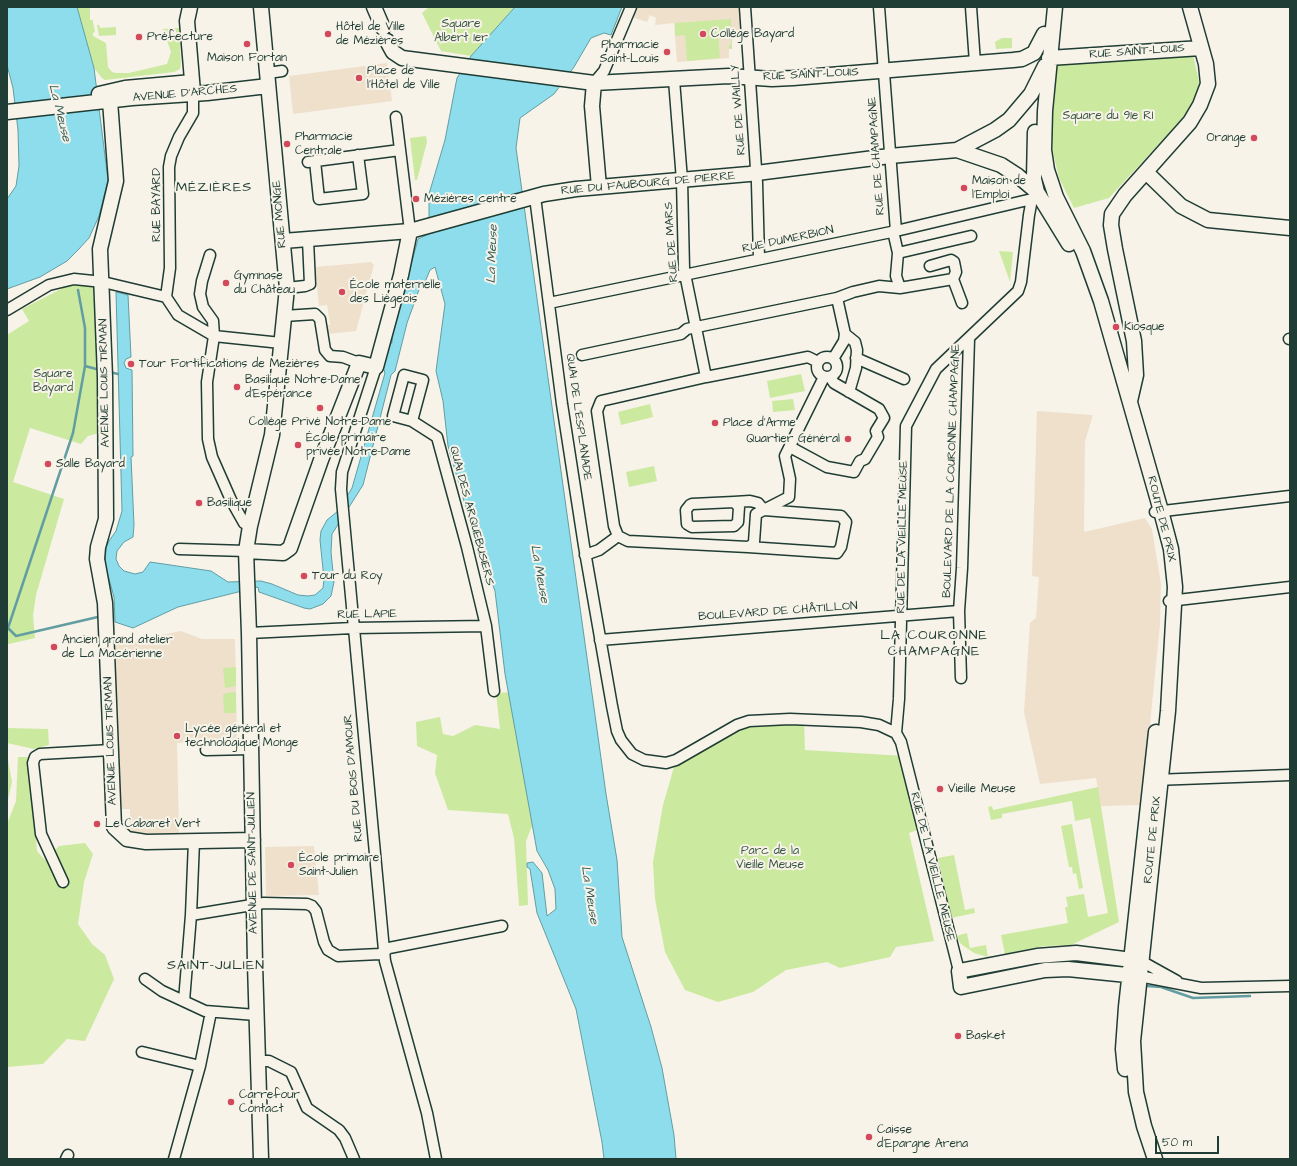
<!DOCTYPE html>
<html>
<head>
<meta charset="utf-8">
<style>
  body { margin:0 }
  #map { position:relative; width:1297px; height:1166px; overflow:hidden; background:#f7f3e8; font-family:"Architects Daughter",sans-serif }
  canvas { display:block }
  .frame { position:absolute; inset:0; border:8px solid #1f3d34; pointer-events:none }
  .scale { position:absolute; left:1155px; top:1136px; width:64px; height:18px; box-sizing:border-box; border:2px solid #1f3d34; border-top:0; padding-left:5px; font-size:12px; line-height:14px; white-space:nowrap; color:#1f3d34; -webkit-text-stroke:3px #f7f3e8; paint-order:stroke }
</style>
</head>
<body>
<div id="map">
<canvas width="1297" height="1166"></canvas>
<div class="frame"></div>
<div class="scale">50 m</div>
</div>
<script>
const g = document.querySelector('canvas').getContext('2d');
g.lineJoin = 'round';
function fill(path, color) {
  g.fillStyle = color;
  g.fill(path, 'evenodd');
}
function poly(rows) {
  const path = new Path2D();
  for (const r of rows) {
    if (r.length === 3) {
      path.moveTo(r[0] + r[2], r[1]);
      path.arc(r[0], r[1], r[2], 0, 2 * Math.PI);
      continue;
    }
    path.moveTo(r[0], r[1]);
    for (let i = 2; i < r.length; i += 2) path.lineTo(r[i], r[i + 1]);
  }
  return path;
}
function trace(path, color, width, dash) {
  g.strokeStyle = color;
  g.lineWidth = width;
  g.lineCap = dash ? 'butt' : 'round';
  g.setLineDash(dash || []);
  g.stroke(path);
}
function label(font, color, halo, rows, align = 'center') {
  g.font = font + ' "Architects Daughter",sans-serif';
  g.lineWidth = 4;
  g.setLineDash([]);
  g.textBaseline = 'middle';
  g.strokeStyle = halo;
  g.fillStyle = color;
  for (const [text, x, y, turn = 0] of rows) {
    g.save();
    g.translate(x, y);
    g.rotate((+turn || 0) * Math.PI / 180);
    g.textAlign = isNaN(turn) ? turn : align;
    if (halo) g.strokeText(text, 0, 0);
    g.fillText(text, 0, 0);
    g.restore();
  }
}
const built = poly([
  [636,7,740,7,741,31,731,32,732,49,729,49,729,58,677,62,674,23,655,25,656,18,650,15,647,22,632,17],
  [387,63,392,101,293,114,289,76],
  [371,262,374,265,356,331,328,334,327,325,330,325,330,323,327,305,319,306,315,267],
  [1037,411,1093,415,1085,441,1084,532,1145,518,1152,529,1161,584,1160,624,1142,805,1101,806,1096,778,1040,784,1024,712,1030,623,1036,618,1039,577,1032,576],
  [181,631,202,639,235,639,237,742,177,743,179,834,130,835,130,809,119,809,115,642,136,642,137,638,142,639],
  [314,846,319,895,266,896,265,847]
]);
const green = poly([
  [77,7,90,8,90,20,93,20,93,22,95,32,93,33,93,36,106,43,108,67,112,72,116,73,129,73,167,64,171,52,163,29,179,28,181,64,180,69,174,72,105,80,102,78,94,68],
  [429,7,515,7,471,56,441,51,422,13],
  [731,19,732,49,729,49,729,45,731,45,730,32,727,32,728,39,723,39,722,32,718,32,720,58,687,61,685,35,675,36,675,23],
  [97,25,99,25,100,28,116,27,116,35,99,36],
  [1002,38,1012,38,1012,48,996,49,995,42],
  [1193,54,1200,86,1192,108,1109,198,1074,208,1059,178,1053,152,1051,117,1053,64],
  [426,136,427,142,417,180,415,180,410,138],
  [999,251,1013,252,1010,282],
  [82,284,95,287,97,292,99,433,88,436,81,444,30,428,13,482,64,499,36,595,33,615,35,638,9,644,7,644,7,335,29,321,22,309,63,288],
  [801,374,805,391,770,398,767,381],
  [793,399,795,410,773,412,772,401],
  [650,404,653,417,621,425,618,412],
  [654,466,657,481,629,487,626,472],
  [236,667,236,686,225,688,223,668],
  [234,692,236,694,236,713,224,713,223,695,226,693],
  [516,692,540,806,526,841,528,905,519,906,514,838,508,814,448,810,435,773,437,755,417,746,416,722,440,717,443,734,453,736,475,725,500,729,496,693],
  [804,720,805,750,905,756,922,828,909,833,934,941,896,947,890,957,840,968,827,962,786,970,753,992,718,1002,685,990,665,952,655,899,653,862,663,805,676,760,737,725],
  [7,728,48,729,49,745,34,749,7,743],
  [7,754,12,782,7,804],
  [18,757,29,757,37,851,45,860,59,846,85,843,93,854,84,882,78,924,92,944,105,955,114,979,85,1041,67,1039,43,1064,7,1067,7,824,16,801],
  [1098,787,1119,922,1071,945,1044,946,1005,954,1001,935,1068,923,1065,907,1068,907,1066,897,1084,894,1088,917,1108,913,1090,818,1075,821,1072,801,1002,814,1002,818,991,820,988,807,992,806,993,810],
  [1072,824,1083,888,1079,889,1076,873,1073,874,1072,867,1069,867,1061,826],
  [954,855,965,910,974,908,975,913,951,918,938,858],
  [967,933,970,948,986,945,988,957,974,953,961,944,956,936]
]);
const water = poly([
  [7,7,77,7,94,68,108,180,99,216,89,238,78,250,67,261,40,277,7,289,7,199,16,186,19,166,18,130,13,88,7,65,7,7],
  [515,7,622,7,611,35,604,33,591,38,574,67,554,94,520,118,516,148,606,794,617,860,622,937,651,1027,662,1068,674,1135,676,1159,604,1159,602,1142,576,1009,537,913,530,869,527,867,527,863,533,862,542,873,547,916,556,909,555,889,548,870,537,851,505,674,495,591,471,525,448,446,443,401,436,371,445,304,435,267,430,270,423,287,420,287,407,323,395,371,391,375,363,485,332,534,331,552,334,582,331,596,323,604,310,609,304,608,259,592,258,587,178,607,133,628,115,622,114,597,105,565,106,548,109,541,116,531,122,511,116,292,128,295,131,357,126,359,124,363,126,368,132,370,133,456,131,457,134,525,133,537,124,542,117,551,116,559,119,566,124,571,135,574,143,572,150,562,211,571,228,582,261,581,272,584,298,595,308,596,315,595,323,588,324,579,320,540,321,531,327,520,338,511,352,488,385,373,383,367,390,343,392,343,392,337,418,239,429,234,429,194,445,140,457,78,471,56,515,7]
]);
const stream = poly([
  [78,290,85,328,85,366,73,433,8,628,16,636,102,616],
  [85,366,100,370],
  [110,372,118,374],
  [1147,986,1161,987,1193,998,1250,996]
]);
const street = poly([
  [745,7,757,183,759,258],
  [879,7,896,231],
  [971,7,975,63],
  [268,73,282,71],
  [674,80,682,180,684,269,706,377],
  [594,83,604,71,631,7],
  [396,117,410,231],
  [315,161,319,199,363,194,358,155],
  [308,162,400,150],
  [535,197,562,404,584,546,612,706,617,731,621,740,632,754,644,760,666,763,676,760,737,725,749,721,790,719,861,722,879,725,896,733],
  [893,231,898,253,971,236],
  [898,253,896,276,900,288,953,279,956,272,954,262,951,260,930,266],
  [210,255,202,281,200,294,203,307,213,321,214,336,207,382,208,439,212,457,231,500,244,523,250,526],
  [953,279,962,303],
  [287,288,305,286,310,284,308,240],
  [166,297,170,268,169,167,171,156,179,137,193,113,193,94],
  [837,298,853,292,879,286,900,288],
  [549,303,896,231,1032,199],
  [7,310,49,285,74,279,103,282,166,297,178,315,214,336,281,343],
  [284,316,315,314,320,319,325,350,330,356,343,357,359,363],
  [845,334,855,342,857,350,856,368,849,392],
  [1289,339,1290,339],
  [582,355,681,334,687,329,837,298,845,334,844,341,833,359],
  [827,367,10],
  [856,358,904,379],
  [818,362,808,357,706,377,601,401,597,411,614,526,618,536,628,541,748,547,752,545,754,542,756,514,789,497,790,479,785,456,824,377],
  [376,367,342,472,341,489,385,961,427,1113,436,1159],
  [412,421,393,416,404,375,423,380,412,421,437,437,467,547,486,626,494,691],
  [790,447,827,467,854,472,860,461,865,459,878,437,876,431,884,418,879,409,834,383,830,377],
  [734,502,739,507,738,522,734,526,692,527,687,524,686,510,690,505,692,504,734,502,750,501,758,503,764,510,841,516,846,522,841,547,837,553,748,547],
  [1155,512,1290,496],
  [179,549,246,551],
  [585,555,599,550,618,536],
  [1169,601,1290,587],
  [249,633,353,628,486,626],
  [600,640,959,611],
  [961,678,959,611,962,568,969,339],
  [206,750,251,749],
  [1154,780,1290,775],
  [194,841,191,915,264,903,307,904,312,906,316,911,324,942,328,950,338,956,380,954,389,948,502,926],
  [63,882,41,834,33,763,35,757,40,754,111,750],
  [1141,961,1177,981],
  [959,971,901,742,896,733,899,699,906,426,936,369,1018,291,1021,282,1029,215,1032,199,1037,192],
  [1139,976,1201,988,1290,986],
  [145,979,162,991,205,1011,256,1015],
  [184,1001,191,915],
  [142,1052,200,1066],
  [258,1061,269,1061,291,1072,307,1108,339,1130,345,1138,354,1159],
  [66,1159,68,1155],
  [174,1159,200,1066,211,1012]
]);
const secondary = poly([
  [190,7,187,21,193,92],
  [374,7,383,28],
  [1055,7,1045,111,1044,150,1047,170,1056,197,1083,251,1101,301,1161,511,1171,549,1175,587,1168,711,1133,1041,1136,1092,1144,1126,1155,1159],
  [387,41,393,52,402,58,594,83,729,76,772,79,793,78,1013,60,1022,59,1034,53,1044,34],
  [1049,58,1201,48],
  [594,83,592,106,599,187],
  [99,94,125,88,192,82],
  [110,101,116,181,100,249,105,377,106,519,98,547,97,559,105,603,114,827,127,839,146,842,253,840],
  [7,112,132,98,207,93,268,86],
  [1035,132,1034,179,1037,192],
  [957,150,1001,165,1018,176,1037,192,1069,244],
  [1146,172,1181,206,1208,220,1290,228],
  [283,241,410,231,544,194,576,189,749,174,890,156,957,150,995,130,1009,120,1031,94,1045,66],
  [1130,401,1136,375,1134,341,1115,249,1111,225,1112,214,1125,195,1190,122,1200,105,1208,84,1206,64,1190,7],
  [246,551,283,553,290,548,321,460,359,363,376,367,401,275,410,231],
  [1137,976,1068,969,1045,970,961,987,959,971,1037,956,1076,953,1140,961],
  [1125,1069,1123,1049,1126,1007,1156,732],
  [261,1159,255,964,249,633,246,551,250,526,272,435,287,288,261,7]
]);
const markers = [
  [328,34,4,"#d1495b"],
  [703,34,4,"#d1495b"],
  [139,37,4,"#d1495b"],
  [247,44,4,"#d1495b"],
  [667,52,4,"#d1495b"],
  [359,78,4,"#d1495b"],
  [1254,138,4,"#d1495b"],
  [287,144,4,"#d1495b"],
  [964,188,4,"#d1495b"],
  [416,199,4,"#d1495b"],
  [226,283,4,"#d1495b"],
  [342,292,4,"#d1495b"],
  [1116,327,4,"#d1495b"],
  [131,364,4,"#d1495b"],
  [237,387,4,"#d1495b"],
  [320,408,4,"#d1495b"],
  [715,423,4,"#d1495b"],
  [848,439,4,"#d1495b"],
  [298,445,4,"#d1495b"],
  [48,464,4,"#d1495b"],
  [199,503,4,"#d1495b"],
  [304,576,4,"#d1495b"],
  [54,647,4,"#d1495b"],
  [177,736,4,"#d1495b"],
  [940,789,4,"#d1495b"],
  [97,824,4,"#d1495b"],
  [291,865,4,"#d1495b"],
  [958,1036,4,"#d1495b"],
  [231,1102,4,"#d1495b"],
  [869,1137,4,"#d1495b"]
];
const parkNames = [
  ["Square",461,24],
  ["Albert 1er",461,38],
  ["Square du 91e RI",1108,116],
  ["Square",53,374],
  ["Bayard",53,388],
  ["Parc de la",770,851],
  ["Vieille Meuse",770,865]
];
const poiNames = [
  ["Hôtel de Ville",336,27],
  ["de Mézières",336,41],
  ["Collège Bayard",711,34],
  ["Préfecture",147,37],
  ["Pharmacie",659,45,"right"],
  ["Saint-Louis",659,59,"right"],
  ["Maison Fortan",247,58,"center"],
  ["Place de",367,71],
  ["l'Hôtel de Ville",367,85],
  ["Pharmacie",295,137],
  ["Centrale",295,151],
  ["Orange",1246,138,"right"],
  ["Maison de",972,181],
  ["l'Emploi",972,195],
  ["Mézières centre",424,199],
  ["Gymnase",234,276],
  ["du Château",234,290],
  ["École maternelle",350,285],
  ["des Liègeois",350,299],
  ["Kiosque",1124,327],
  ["Tour Fortifications de Mezières",139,364],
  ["Basilique Notre-Dame",245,380],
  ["d'Espérance",245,394],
  ["Collège Privé Notre-Dame",320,422,"center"],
  ["Place d'Arme",723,423],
  ["École primaire",306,438],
  ["privée Notre-Dame",306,452],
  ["Quartier Général",840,439,"right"],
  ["Salle Bayard",56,464],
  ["Basilique",207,503],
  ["Tour du Roy",312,576],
  ["Ancien grand atelier",62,640],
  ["de La Macérienne",62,654],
  ["Lycée général et",185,729],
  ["technologique Monge",185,743],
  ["Vieille Meuse",948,789],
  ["Le Cabaret Vert",105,824],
  ["École primaire",299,858],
  ["Saint-Julien",299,872],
  ["Basket",966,1036],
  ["Carrefour",239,1095],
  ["Contact",239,1109],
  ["Caisse",877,1130],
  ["d'Epargne Arena",877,1144]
];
const streetNames = [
  ["RUE SAINT-LOUIS",1137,52,-4],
  ["RUE SAINT-LOUIS",811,75,-3],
  ["AVENUE D'ARCHES",185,94,-5],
  ["RUE DE WAILLY",739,110,-94],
  ["RUE DE CHAMPAGNE",877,156,-94],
  ["RUE DU FAUBOURG DE PIERRE",648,184,-5],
  ["RUE BAYARD",157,205,-90],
  ["RUE MONGE",280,214,-95],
  ["RUE DUMERBION",788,240,-12],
  ["RUE DE MARS",672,242,-94],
  ["AVENUE LOUIS TIRMAN",105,383,-91],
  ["QUAI DE L'ESPLANADE",578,417,82],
  ["BOULEVARD DE LA COURONNE CHAMPAGNE",952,471,-88],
  ["QUAI DES ARQUEBUSIERS",471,516,75],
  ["ROUTE DE PRIX",1161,519,76],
  ["RUE DE LA VIEILLE MEUSE",903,537,-89],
  ["BOULEVARD DE CHÂTILLON",778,612,-4],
  ["RUE LAPIE",367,615,-1],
  ["AVENUE LOUIS TIRMAN",111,741,-92],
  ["RUE DU BOIS D'AMOUR",354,778,-95],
  ["ROUTE DE PRIX",1153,840,-84],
  ["AVENUE DE SAINT-JULIEN",253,863,-91],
  ["RUE DE LA VIEILLE MEUSE",932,867,76]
];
const waterNames = [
  ["La Meuse",59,113,76],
  ["La Meuse",493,254,-88],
  ["La Meuse",539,574,80],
  ["La Meuse",589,895,81]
];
const quarterNames = [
  ["MÉZIÈRES",214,188],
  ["LA COURONNE",934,636],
  ["CHAMPAGNE",934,652],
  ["SAINT-JULIEN",216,966]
];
fill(built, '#efe0cc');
fill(green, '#cce9a0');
fill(water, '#8eddec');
trace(water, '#629da2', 1);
trace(stream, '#629da2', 2.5);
trace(street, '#1f3d34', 13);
trace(secondary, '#1f3d34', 17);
trace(street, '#f7f3e8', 10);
trace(secondary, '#f7f3e8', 14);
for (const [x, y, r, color] of markers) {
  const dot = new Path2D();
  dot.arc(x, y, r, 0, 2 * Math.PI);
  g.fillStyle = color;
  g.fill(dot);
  trace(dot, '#f7f3e8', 1.5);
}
label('12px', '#395744', '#f7f3e8', parkNames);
label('12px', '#1f3d34', '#f7f3e8', poiNames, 'left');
label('12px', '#1f3d34', '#f7f3e8', streetNames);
label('italic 13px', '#355d59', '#f7f3e8', waterNames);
g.letterSpacing = '1px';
label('14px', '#1f3d34', '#f7f3e8', quarterNames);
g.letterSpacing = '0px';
</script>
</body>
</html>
